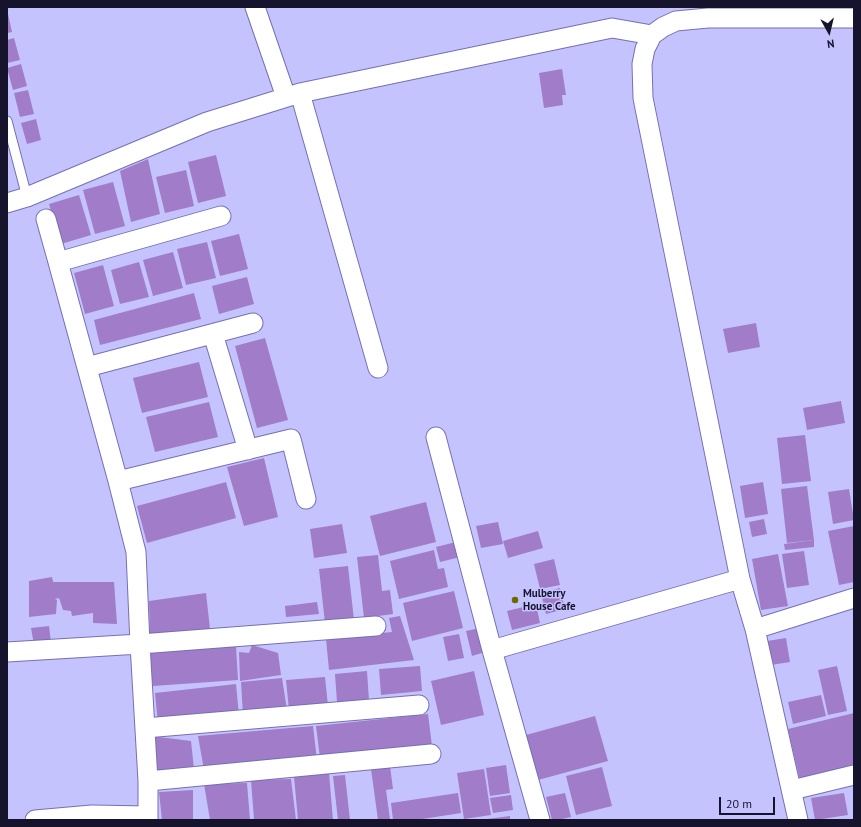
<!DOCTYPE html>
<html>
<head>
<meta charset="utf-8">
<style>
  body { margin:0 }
  #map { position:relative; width:861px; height:827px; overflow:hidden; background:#c5c3fe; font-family:"PT Sans",sans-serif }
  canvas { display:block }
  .frame { position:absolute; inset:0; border:8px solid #16132d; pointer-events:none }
  .north { position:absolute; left:809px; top:12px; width:40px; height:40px; -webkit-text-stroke:3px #c5c3fe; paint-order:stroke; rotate:172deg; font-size:11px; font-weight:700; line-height:16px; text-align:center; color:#16132d }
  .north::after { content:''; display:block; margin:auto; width:14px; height:18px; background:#16132d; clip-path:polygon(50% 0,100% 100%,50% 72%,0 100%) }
  .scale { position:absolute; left:719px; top:797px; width:56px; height:18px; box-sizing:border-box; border:2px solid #16132d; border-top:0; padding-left:5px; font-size:12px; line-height:14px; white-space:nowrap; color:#16132d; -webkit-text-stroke:3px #c5c3fe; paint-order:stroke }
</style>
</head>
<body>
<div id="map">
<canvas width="861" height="827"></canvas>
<div class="frame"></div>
<div class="north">N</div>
<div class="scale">20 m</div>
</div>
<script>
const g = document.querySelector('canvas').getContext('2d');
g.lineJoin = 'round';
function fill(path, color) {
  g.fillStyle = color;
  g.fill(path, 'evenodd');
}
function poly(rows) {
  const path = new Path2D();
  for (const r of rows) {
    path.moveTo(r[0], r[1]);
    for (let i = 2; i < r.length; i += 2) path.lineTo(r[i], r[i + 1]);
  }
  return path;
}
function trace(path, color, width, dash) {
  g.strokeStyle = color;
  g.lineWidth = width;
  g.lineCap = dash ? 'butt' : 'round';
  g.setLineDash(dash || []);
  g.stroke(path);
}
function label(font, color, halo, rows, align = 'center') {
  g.font = font + ' "PT Sans",sans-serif';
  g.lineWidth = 3;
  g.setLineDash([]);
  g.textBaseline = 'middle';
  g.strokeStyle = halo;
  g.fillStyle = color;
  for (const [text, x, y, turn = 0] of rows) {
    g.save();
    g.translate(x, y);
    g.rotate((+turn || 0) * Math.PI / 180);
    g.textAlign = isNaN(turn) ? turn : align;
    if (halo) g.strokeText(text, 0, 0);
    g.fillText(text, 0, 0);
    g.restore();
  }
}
const building = poly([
  [8,14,12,32,7,33,7,15],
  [14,38,20,60,7,63,7,40],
  [21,64,27,86,13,90,7,68],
  [562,69,566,95,562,95,563,105,544,108,539,73],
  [28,90,34,114,20,117,14,93],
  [36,119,41,140,27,144,21,123],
  [216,155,226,196,198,203,188,162],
  [148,159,160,214,131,222,120,171],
  [186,170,194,206,165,213,156,177],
  [113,182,125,226,95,234,83,190],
  [79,195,91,235,61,244,49,204],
  [239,234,248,269,220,276,211,241],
  [207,242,216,278,186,285,177,249],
  [173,252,183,288,153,296,143,260],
  [139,262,149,297,120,304,111,270],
  [103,265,114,306,85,314,74,273],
  [247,277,254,304,219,314,212,286],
  [194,293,201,319,100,345,94,320],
  [756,323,760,347,728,353,723,329],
  [265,338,288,420,257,428,235,346],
  [199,362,208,397,142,413,133,378],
  [841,401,845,423,807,430,803,408],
  [209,402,218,437,155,452,146,417],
  [805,435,811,481,782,484,777,438],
  [264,458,278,517,244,526,227,467],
  [226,482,236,518,147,543,137,506],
  [763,482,768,514,745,518,740,486],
  [807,486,814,540,787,543,781,489],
  [849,489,854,520,833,524,828,492],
  [426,502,436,542,380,556,370,516],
  [764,519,767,534,752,537,749,522],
  [498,522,503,544,481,548,476,526],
  [342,524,347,553,314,558,310,529],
  [854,526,854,582,839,585,828,531],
  [538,531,543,548,508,558,503,541],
  [814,540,814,547,785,550,784,544],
  [456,542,460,557,440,562,436,547],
  [434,550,438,569,444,568,448,587,399,599,390,561],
  [804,551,809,585,787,588,782,554],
  [778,554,788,606,761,610,752,559],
  [378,555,382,591,390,590,393,614,364,618,357,557],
  [554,559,560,585,540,589,534,564],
  [348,566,354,620,325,623,319,569],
  [52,577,53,582,114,582,117,624,93,623,93,613,72,616,71,611,63,610,59,598,55,599,57,600,56,614,29,617,29,581],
  [560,588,565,609,546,614,541,593],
  [454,591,463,628,412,641,403,603],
  [206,593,210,629,150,636,149,601],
  [317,602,319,614,286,617,285,606],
  [536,604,540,623,512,630,507,611],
  [400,616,414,660,329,670,326,639,392,632,389,618],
  [49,626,51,642,34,645,31,628],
  [480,628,485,652,472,656,466,631],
  [459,634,464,658,448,661,443,637],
  [786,638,790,662,771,665,767,641],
  [252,645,278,653,281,675,240,681,239,652,249,653],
  [236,646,238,680,153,686,147,653],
  [420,666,422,691,381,695,379,669],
  [837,666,847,711,828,715,818,670],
  [367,671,369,700,337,702,335,674],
  [474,671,484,715,441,725,431,681],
  [325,677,328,706,289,710,286,680],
  [282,678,287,710,243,715,241,682],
  [236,684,239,715,158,723,155,693],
  [821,695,826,716,793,724,788,702],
  [854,713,854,767,800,780,788,729],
  [428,714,432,746,320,758,316,726],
  [595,716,608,761,538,780,526,735],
  [313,726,317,760,204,770,198,736],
  [151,736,191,741,194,769,158,771],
  [506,765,510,793,490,796,486,768],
  [390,766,393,789,386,790,390,819,378,820,371,769],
  [602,767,612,806,576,815,566,776],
  [484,769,491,815,464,819,457,773],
  [329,773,333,820,298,820,294,777],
  [345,775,350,820,338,820,333,776],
  [291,779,296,820,254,820,251,780],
  [247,783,250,820,210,820,204,784],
  [193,790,193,820,162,820,159,792],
  [458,793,461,813,416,820,393,820,391,803],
  [565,793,571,817,558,820,552,820,546,797],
  [844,793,848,815,815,820,811,798],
  [511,795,513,810,493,813,490,798],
  [510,816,510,820,487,820,487,819]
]);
const service = poly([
  [7,121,27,197]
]);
const minor = poly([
  [255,7,286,97],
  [300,93,378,368],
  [7,203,27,197,207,122,300,93,612,28,652,35],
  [46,219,58,262],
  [213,334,248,450],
  [87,367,253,323],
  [436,437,492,650,540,820],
  [118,481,291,439,306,499],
  [755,629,854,598],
  [492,650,740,579],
  [7,652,140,644,376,626],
  [145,728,419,705],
  [148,781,431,754],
  [792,790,854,775],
  [35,820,92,815,147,816],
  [148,820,148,781,140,644,136,552,118,481,58,262,221,216],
  [798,820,755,629,740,579,643,98,642,64,645,49,652,35,663,27,676,21,708,18,854,18]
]);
const markers = [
  [515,600,4,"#6e6800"]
];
const poiNames = [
  ["Mulberry",523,594],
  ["House Cafe",523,607]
];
fill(building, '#a17cc9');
trace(service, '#7470b3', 11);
trace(minor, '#7470b3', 21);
trace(service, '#fff', 9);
trace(minor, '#fff', 19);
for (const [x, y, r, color] of markers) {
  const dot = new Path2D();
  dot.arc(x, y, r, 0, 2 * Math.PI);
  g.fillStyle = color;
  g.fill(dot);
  trace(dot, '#c5c3fe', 1.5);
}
label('bold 11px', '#16132d', '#c5c3fe', poiNames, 'left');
</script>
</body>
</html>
